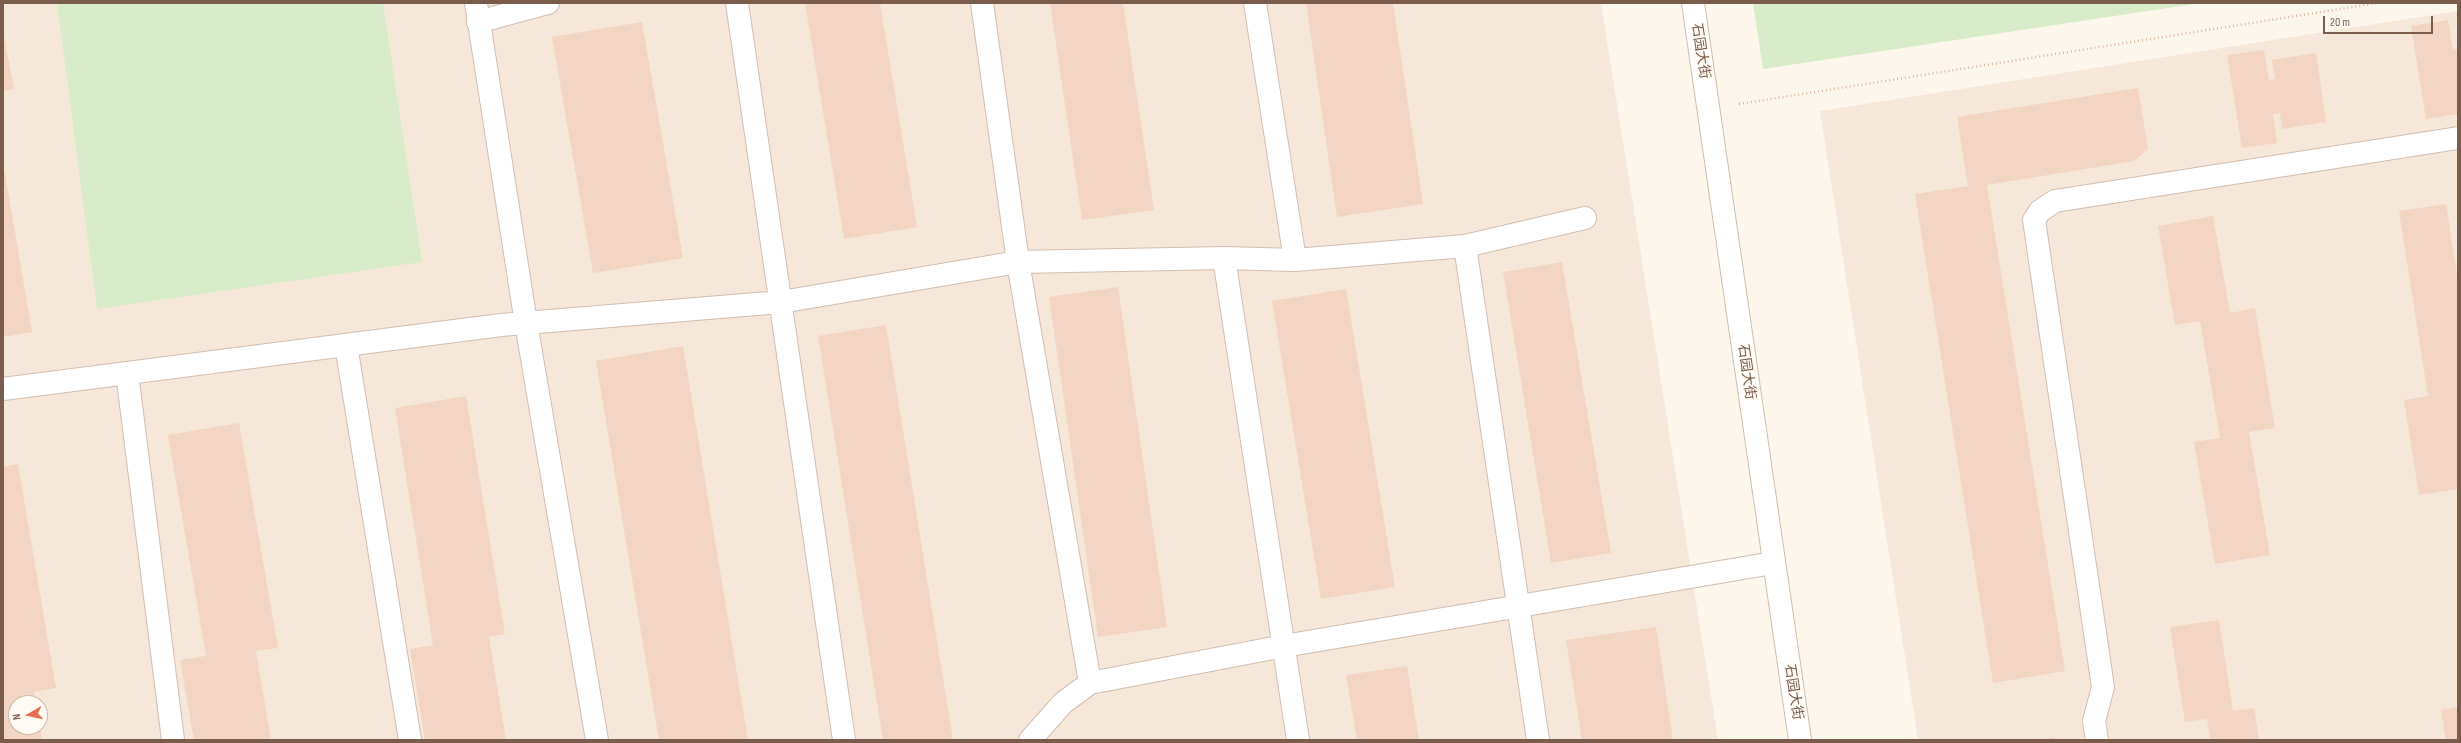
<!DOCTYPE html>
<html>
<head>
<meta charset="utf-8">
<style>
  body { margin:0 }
  #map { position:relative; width:2461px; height:743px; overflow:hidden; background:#fdf6ec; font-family:"Sofia Sans Condensed",sans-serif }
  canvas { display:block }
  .frame { position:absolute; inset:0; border:4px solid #7a5c4d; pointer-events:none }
  .north { position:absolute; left:8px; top:695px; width:40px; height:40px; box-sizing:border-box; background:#fffaf3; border:1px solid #cabbb1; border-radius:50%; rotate:261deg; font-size:11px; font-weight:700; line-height:16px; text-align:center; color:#7a5c4d }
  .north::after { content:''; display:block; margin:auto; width:14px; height:18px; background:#e76f51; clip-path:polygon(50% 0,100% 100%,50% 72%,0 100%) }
  .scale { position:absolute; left:2323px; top:16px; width:110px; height:18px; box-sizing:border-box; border:2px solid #7a5c4d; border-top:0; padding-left:5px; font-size:12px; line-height:14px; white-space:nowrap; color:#7a5c4d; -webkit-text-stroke:3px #fffaf3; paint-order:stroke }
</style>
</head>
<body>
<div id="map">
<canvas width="2461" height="743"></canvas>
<div class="frame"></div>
<div class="north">N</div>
<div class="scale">20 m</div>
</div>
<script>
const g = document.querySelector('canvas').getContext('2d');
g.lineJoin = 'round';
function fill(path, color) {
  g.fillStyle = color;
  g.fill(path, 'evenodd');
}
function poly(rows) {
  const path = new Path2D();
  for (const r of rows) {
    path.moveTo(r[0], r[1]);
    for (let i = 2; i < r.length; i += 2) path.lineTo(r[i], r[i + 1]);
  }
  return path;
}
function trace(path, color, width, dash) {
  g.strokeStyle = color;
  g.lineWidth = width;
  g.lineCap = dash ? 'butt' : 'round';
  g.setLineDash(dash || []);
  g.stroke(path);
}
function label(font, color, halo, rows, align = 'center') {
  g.font = font + ' "Sofia Sans Condensed","Noto Sans SC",sans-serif';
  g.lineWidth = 3.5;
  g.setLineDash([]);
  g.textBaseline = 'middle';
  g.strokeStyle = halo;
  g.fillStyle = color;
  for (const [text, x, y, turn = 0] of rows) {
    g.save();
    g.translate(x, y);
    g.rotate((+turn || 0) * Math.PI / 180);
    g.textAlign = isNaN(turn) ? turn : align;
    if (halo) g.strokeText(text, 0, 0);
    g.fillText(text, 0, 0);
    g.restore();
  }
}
const residential = poly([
  [3,3,1601,3,1718,740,3,740],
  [16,703,40,703,40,727,16,727],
  [2458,11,2458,740,1918,740,1820,111]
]);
const green = poly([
  [57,3,383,3,422,262,97,309],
  [1753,3,2201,3,1763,69]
]);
const building = poly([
  [805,3,880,3,917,227,844,239],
  [1050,3,1123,3,1154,210,1082,220],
  [1306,3,1393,3,1423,204,1337,217],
  [2448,20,2453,50,2458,50,2458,114,2426,119,2411,26],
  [642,22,683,258,593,273,552,37],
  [3,30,14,89,3,91],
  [2264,50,2269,80,2275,79,2272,60,2316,53,2326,122,2282,129,2280,113,2273,114,2277,143,2242,148,2227,55],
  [2138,88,2148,149,2134,161,1987,185,2065,671,1993,683,1915,194,1968,186,1957,117],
  [4,168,32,332,3,337,3,169],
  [2446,204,2458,281,2458,489,2419,495,2404,400,2428,396,2399,211],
  [2213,216,2230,313,2255,308,2275,428,2249,432,2270,555,2215,564,2194,442,2220,438,2200,321,2175,325,2158,226],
  [1562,262,1611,553,1551,563,1503,272],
  [1118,287,1167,627,1098,637,1049,297],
  [1346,289,1395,587,1321,599,1272,301],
  [886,325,953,740,883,740,818,336],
  [683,346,748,740,659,740,596,361],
  [466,396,505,634,489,637,506,740,425,740,410,649,433,645,395,408],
  [239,423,278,648,256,651,271,740,194,740,180,660,206,656,168,435],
  [18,464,56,688,34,692,36,703,16,703,16,727,40,727,42,740,3,740,3,467],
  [2219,620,2233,711,2254,708,2259,740,2210,740,2207,719,2185,722,2170,627],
  [1656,627,1673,740,1582,740,1566,640],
  [1407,666,1419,740,1357,740,1346,675],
  [2458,707,2458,740,2446,740,2441,710],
  [2055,737,2055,740,2042,740,2042,739]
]);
const path = poly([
  [1739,104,2378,3]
]);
const minor = poly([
  [476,3,526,323,597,740],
  [737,3,844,740],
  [982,3,1018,262,1090,683],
  [1255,3,1295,260],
  [1693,3,1800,740],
  [478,22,548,3],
  [1224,258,1298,740],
  [346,345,410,740],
  [127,373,173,740],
  [3,389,501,325,781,302,1018,262,1224,258,1295,260,1465,246],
  [1030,740,1063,703,1090,683,1284,646,1773,563],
  [1538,740,1465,246,1585,218],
  [2097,740,2094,721,2103,687,2034,220,2040,211,2055,201,2458,138]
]);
const streetNames = [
  ["石园大街",1700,51,81],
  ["石园大街",1746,372,82],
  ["石园大街",1793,692,81]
];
fill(residential, '#f5e8da');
fill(green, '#d8ecc9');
fill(building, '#f3d5c3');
trace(minor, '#d1beb0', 24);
trace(path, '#d9b8a5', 2.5, [1, 3]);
trace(minor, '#fff', 22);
label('14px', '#7a5c4d', '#fffaf3', streetNames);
</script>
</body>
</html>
